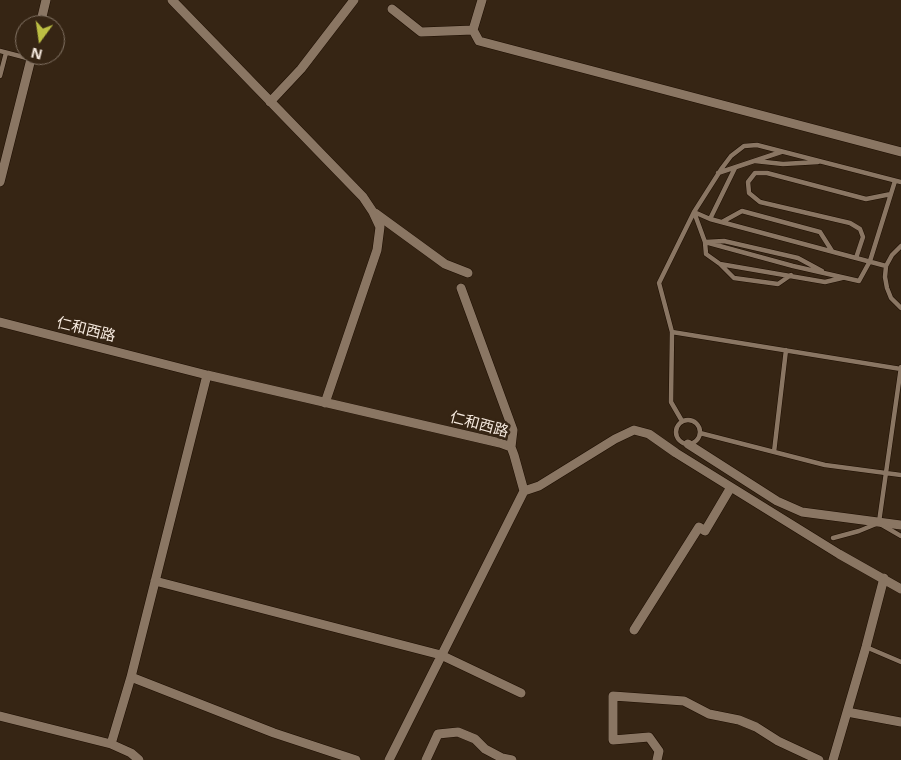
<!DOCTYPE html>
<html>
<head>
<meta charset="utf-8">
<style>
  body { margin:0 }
  #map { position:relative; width:901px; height:760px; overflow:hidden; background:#362514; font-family:"Noto Sans",sans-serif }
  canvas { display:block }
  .north { position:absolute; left:15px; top:15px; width:50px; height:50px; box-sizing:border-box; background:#362514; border:1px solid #837465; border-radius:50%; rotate:194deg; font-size:14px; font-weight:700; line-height:20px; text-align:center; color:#f6eadf }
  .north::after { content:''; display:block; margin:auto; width:18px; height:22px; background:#bdbf43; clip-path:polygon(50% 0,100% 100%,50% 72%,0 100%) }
</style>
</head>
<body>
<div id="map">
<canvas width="901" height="760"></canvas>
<div class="north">N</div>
</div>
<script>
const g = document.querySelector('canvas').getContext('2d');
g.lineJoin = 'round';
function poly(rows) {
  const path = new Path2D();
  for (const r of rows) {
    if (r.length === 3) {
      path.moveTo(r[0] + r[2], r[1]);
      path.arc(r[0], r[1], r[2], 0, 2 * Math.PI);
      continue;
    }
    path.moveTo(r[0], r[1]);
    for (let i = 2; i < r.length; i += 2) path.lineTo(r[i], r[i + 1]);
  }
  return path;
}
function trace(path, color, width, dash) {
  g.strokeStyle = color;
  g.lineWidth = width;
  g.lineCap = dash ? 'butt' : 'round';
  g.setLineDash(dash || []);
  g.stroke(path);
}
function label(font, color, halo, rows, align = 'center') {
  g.font = font + ' "Noto Sans","Noto Sans SC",sans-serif';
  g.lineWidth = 5;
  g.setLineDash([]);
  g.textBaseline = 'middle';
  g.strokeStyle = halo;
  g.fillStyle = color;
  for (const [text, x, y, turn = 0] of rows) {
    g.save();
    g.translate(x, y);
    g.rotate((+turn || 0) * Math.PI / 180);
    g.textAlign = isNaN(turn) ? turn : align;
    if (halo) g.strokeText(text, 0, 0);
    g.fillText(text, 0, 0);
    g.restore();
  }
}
const service = poly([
  [0,51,31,59],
  [0,76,6,53],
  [755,161,783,164,818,162],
  [718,173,781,152],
  [694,212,705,242,793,266,859,281,870,261,895,181],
  [694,212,710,219,886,266],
  [710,219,735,168],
  [722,222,742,211,820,232,832,251],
  [901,246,892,255,886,266,885,277,887,288,891,298,901,308],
  [856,258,863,237,860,229,850,223,760,202,749,193,748,182,755,173,767,173,866,199,891,194],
  [721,265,734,278,778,284,791,275],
  [822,271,798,258,724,241,705,242,706,254,720,264,825,282,842,278],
  [672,332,901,369],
  [688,432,12],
  [682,421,671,402,672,332,659,283,694,212,722,168,731,156,744,146,757,145,901,182],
  [700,433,825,465,901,475],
  [774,452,786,350],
  [879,522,901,367],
  [882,525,901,536],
  [833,538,859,531,876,524],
  [866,647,901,662]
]);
const minor = poly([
  [172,0,363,197,373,212,380,227,377,250,325,403],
  [482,0,473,30,479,41,901,152],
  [392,9,421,32,473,30],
  [40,25,46,0],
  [270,102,301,69,354,0],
  [0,182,32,55],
  [375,213,445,264,468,273],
  [461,288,513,430,511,447],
  [0,322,207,375,500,443,511,447,514,455,524,491,539,486,615,439,634,430,649,434,676,453,839,554,901,589],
  [688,444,777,501,802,512,901,525],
  [155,581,441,655,521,693],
  [634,630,699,527,705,531,731,487],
  [131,677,274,733,356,760],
  [847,712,901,722],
  [0,716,111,744,131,677,207,375],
  [111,744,131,753,139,760],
  [389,760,524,491],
  [426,760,438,734,458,732,475,739,485,749,502,758,512,760],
  [657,760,659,751,649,737,613,740,613,696,684,701,709,714,739,720,756,727,778,741,819,760],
  [833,760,866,647,884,578]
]);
const streetNames = [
  ["仁和西路",86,330,14],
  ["仁和西路",479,425,15]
];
trace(service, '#1d0e01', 5.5);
trace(minor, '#1d0e01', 10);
trace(service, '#8a7663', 4.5);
trace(minor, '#8a7663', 9);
label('15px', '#f6eadf', '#362514', streetNames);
</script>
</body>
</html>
